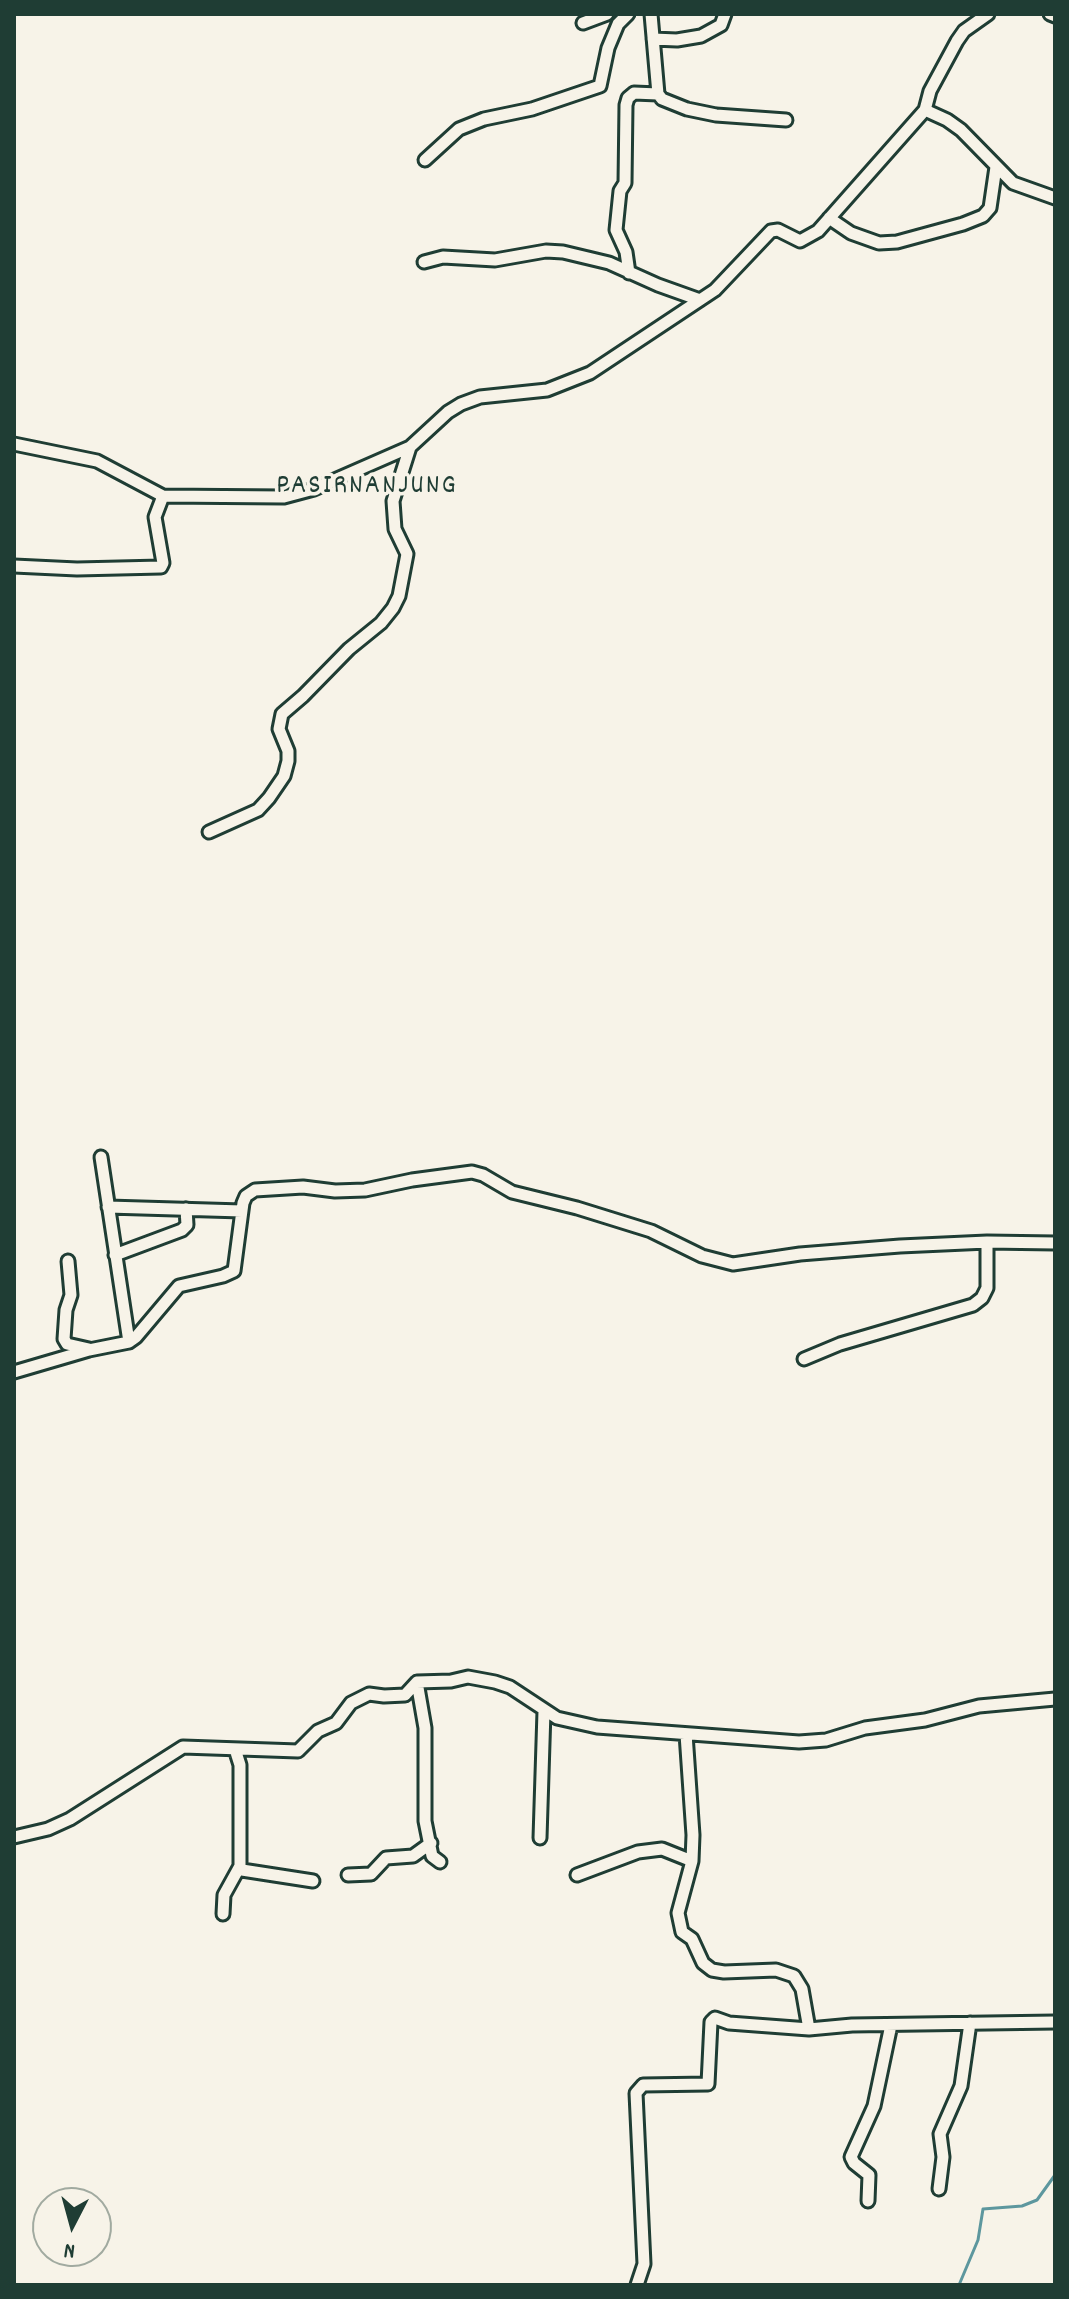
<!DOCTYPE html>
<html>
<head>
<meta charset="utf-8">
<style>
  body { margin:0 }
  #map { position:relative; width:1069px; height:2299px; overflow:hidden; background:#f7f3e8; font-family:Dekko,sans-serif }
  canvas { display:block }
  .frame { position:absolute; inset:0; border:16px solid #1f3d34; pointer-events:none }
  .north { position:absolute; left:32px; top:2187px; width:80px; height:80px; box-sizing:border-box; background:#f7f3e8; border:2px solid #a1aaa0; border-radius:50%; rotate:186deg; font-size:22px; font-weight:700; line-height:32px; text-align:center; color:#1f3d34 }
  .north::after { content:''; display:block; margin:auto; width:28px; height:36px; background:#1f3d34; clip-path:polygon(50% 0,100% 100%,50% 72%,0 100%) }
</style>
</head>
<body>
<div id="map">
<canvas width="1069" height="2299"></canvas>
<div class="frame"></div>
<div class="north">N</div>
</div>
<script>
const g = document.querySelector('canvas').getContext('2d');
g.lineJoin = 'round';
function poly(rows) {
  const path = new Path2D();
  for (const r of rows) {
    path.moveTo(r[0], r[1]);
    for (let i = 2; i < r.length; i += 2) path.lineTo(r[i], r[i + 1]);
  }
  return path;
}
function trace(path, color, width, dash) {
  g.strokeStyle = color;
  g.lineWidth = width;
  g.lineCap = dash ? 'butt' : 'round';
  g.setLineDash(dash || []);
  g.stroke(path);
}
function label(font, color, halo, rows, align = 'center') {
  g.font = font + ' Dekko,sans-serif';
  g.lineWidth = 7;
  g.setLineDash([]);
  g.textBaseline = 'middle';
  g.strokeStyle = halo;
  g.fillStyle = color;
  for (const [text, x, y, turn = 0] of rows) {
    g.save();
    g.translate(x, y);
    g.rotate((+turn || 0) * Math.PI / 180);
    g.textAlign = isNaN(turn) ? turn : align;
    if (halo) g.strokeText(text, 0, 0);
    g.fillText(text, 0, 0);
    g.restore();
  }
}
const stream = poly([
  [959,2285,978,2240,983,2209,1022,2206,1037,2200,1055,2175]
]);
const minor = poly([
  [651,14,658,94,662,99,687,109,716,115,786,120],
  [1050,14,1055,16],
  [583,23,607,14],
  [653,39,677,40,701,36,721,25,725,14],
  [925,110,947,120,961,130,1013,183,1055,198],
  [425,160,459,129,484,119,532,109,600,86,608,48,618,24,628,14],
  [829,218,851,233,879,243,897,242,963,224,983,216,990,208,996,167],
  [424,262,443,257,495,260,546,251,563,252,609,263,658,285,700,300],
  [629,273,626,252,616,230,620,191,625,183,626,105,628,98,634,93,658,94],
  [14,444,97,461,163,496,284,497,314,489,410,447,448,412,461,404,480,397,547,390,590,373,715,290,771,231,778,230,800,241,818,231,925,110,930,91,957,41,964,31,988,14],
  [14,566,77,569,161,567,163,563,155,517,163,496],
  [209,832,258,810,269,798,284,776,288,761,288,751,279,729,282,714,303,696,349,649,381,623,393,608,399,596,407,554,395,529,393,501,410,447],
  [101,1157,129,1342],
  [108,1207,242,1211],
  [115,1255,182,1230,187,1225,186,1209],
  [68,1261,71,1295,66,1310,64,1339,67,1344,89,1349],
  [804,1359,840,1344,973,1305,982,1298,987,1288,987,1242],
  [14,1372,89,1350,129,1342,136,1337,179,1286,223,1276,234,1271,243,1203,246,1196,255,1190,303,1187,335,1191,365,1190,412,1180,472,1172,483,1175,512,1192,577,1208,651,1231,702,1256,733,1264,800,1254,900,1246,987,1242,1055,1243],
  [417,1682,425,1728,425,1821,432,1856,440,1862],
  [686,1734,693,1835,692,1861,678,1913,682,1932,692,1939,703,1963,712,1970,724,1972,776,1970,794,1976,802,1989,809,2029],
  [235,1749,240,1765,240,1866,242,1870,313,1881],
  [14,1837,48,1829,70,1819,183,1747,298,1751,318,1731,336,1723,351,1703,369,1694,384,1696,405,1695,417,1682,451,1681,468,1677,495,1682,510,1687,557,1718,597,1727,799,1742,826,1740,865,1728,925,1720,979,1706,1055,1699],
  [540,1838,544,1711],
  [348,1875,371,1874,386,1858,413,1856,431,1843],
  [577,1875,638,1852,662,1849,692,1861],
  [223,1914,224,1895,240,1866],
  [939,2189,943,2157,940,2134,961,2086,970,2023],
  [868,2201,869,2175,854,2163,851,2157,874,2106,891,2025],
  [637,2285,644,2264,636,2093,643,2085,708,2084,711,2022,715,2018,729,2023,809,2029,852,2025,1055,2022]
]);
const quarterNames = [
  ["PASIRNANJUNG",367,488]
];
trace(stream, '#5d979e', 3);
trace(minor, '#1f3d34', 17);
trace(minor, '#f7f3e8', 11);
g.letterSpacing = '2px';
label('28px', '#1f3d34', '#f7f3e8', quarterNames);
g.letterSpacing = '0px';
</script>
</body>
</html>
